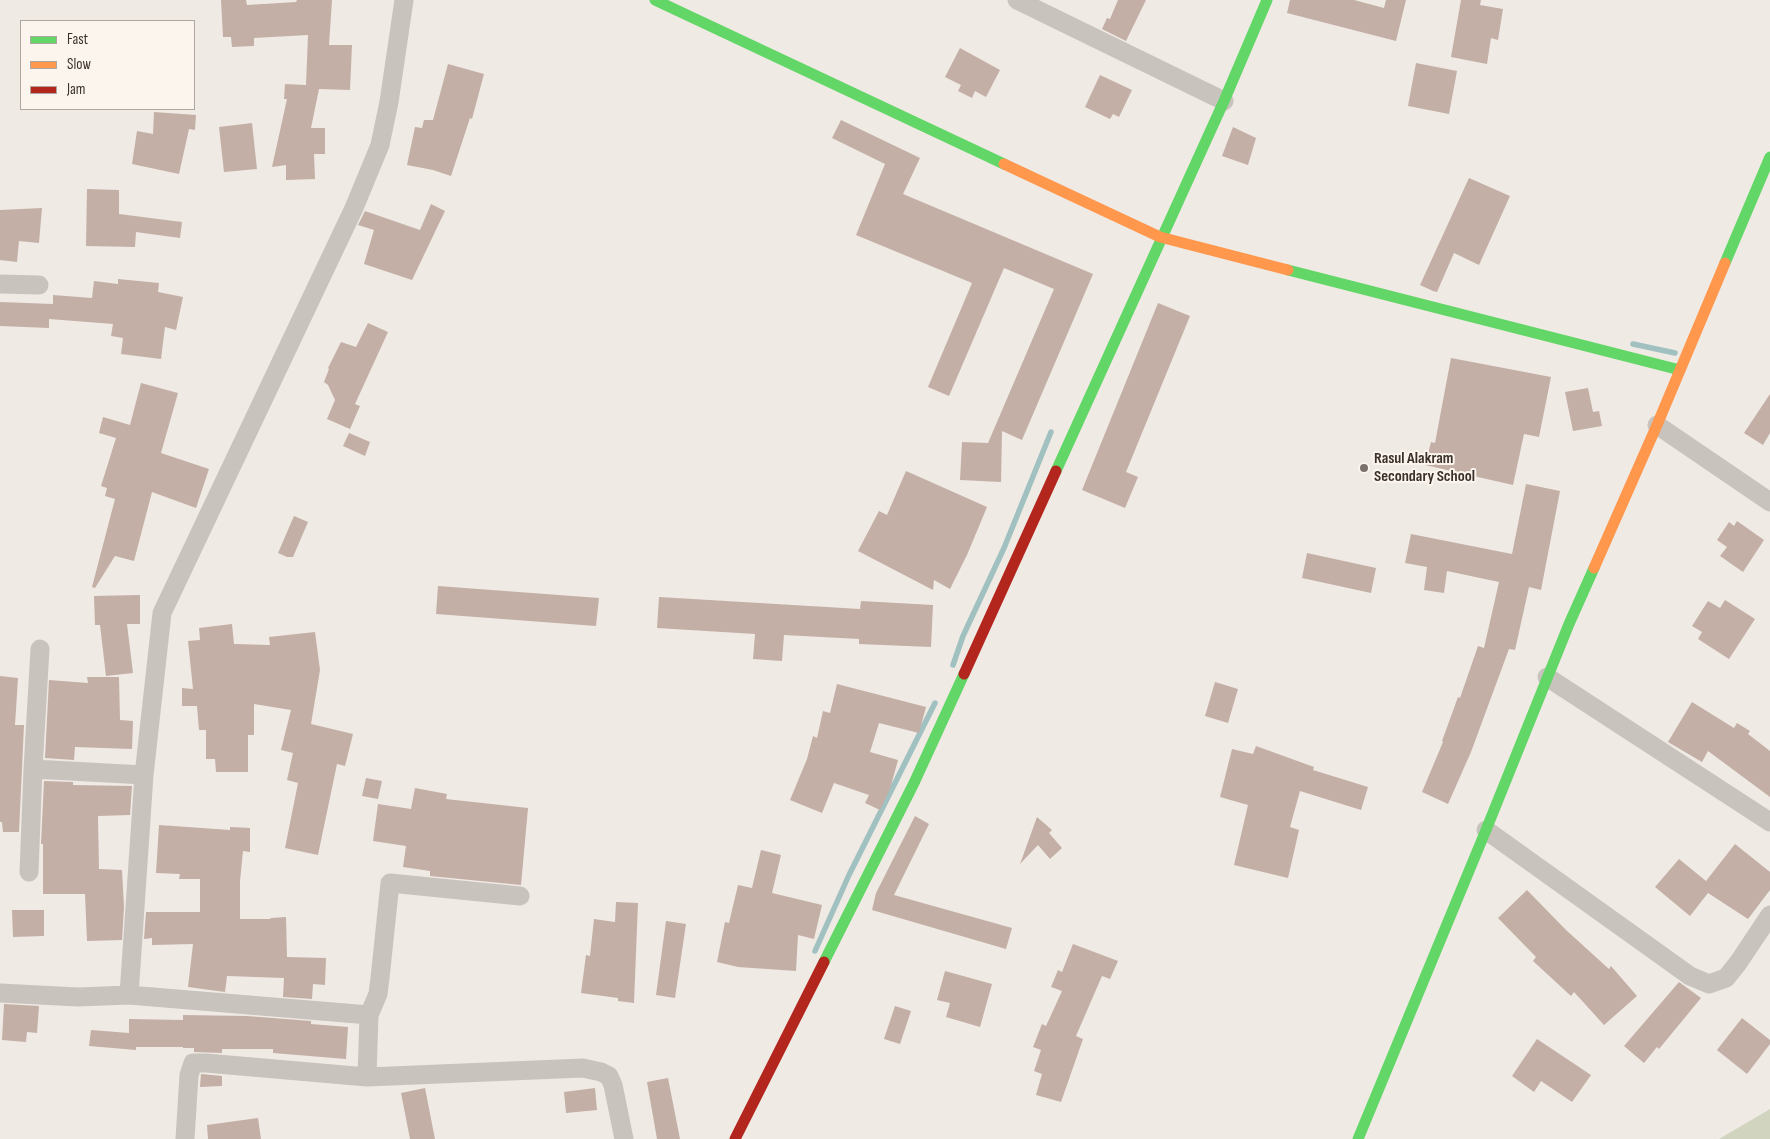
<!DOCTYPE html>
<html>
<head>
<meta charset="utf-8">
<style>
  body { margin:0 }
  #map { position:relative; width:1770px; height:1139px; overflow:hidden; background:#f0eae4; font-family:"Sofia Sans Condensed",sans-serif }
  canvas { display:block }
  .legend { position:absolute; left:20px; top:20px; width:175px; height:90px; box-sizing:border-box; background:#fbf5ed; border:1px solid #aea69f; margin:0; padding:6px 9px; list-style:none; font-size:15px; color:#3b302b }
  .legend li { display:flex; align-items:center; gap:10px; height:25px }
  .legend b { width:25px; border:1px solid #aea69f }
</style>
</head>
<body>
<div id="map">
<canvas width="1770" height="1139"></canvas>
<ul class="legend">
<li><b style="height:6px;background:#63d668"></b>Fast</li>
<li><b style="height:6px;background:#ff974d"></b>Slow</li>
<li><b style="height:6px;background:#b3261e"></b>Jam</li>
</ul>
</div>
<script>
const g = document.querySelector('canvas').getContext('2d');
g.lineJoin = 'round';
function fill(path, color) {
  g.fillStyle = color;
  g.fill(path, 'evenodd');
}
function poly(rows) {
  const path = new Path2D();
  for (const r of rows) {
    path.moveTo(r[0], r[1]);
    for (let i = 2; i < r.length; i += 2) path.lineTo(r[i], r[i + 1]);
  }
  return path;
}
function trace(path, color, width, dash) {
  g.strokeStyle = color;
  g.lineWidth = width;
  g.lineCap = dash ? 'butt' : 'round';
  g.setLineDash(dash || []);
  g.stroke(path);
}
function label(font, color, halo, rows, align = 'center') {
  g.font = font + ' "Sofia Sans Condensed",sans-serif';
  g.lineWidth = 4;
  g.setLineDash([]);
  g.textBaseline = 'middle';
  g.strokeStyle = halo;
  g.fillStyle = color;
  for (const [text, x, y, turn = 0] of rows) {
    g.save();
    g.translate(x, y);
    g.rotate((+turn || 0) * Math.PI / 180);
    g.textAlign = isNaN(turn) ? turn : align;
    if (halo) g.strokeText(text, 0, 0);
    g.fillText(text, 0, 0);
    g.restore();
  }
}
const green = poly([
  [1770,1109,1770,1139,1719,1139]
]);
const stream = poly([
  [1633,344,1675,353],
  [953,665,963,636,1004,548,1051,432],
  [815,951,849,875,935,703]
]);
const building = poly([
  [221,0,246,0,247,5,296,2,297,0,332,0,329,45,352,45,350,90,319,89,311,128,325,128,325,154,314,154,315,179,286,180,286,165,272,167,287,99,284,99,285,84,306,85,308,35,254,38,254,46,232,47,231,37,223,37],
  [1118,0,1146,0,1126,41,1102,29,1107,18,1110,19],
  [1290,0,1354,0,1384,8,1386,0,1406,0,1396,41,1287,13],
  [1461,0,1481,0,1480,5,1503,9,1498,40,1491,38,1487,64,1451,57],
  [960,48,1000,70,986,97,975,91,972,98,958,91,961,85,945,77],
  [1416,63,1457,71,1449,114,1408,106],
  [448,64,484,74,472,119,470,118,451,176,433,170,407,165,415,127,422,128,424,120,433,120],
  [1100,75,1132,90,1119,117,1113,114,1110,119,1085,107],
  [154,112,196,115,195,130,189,129,179,174,132,164,137,131,153,134],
  [841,120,920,158,903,194,1093,274,1022,440,1002,431,1001,482,960,480,962,442,988,443,1054,289,1004,268,949,396,928,387,972,283,856,235,885,164,832,138],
  [252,123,257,169,224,172,219,127],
  [1233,127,1256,138,1248,165,1222,156],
  [1469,178,1510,196,1479,265,1454,253,1437,292,1433,291,1420,285],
  [87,189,119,190,119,214,182,222,180,238,136,232,135,247,86,246],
  [431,204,445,211,412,280,364,264,374,230,358,225,365,211,420,230],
  [42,208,39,243,19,241,17,262,0,260,0,210],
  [118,279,159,283,158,292,183,297,176,330,165,327,161,359,121,354,123,338,111,336,113,324,49,319,49,328,0,326,0,302,53,304,53,295,92,298,94,281,118,284],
  [1158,303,1190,316,1126,472,1138,477,1125,508,1082,490],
  [368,323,388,332,355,404,360,406,350,429,327,419,335,400,328,385,324,382,329,369,328,368,341,342,356,347],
  [1451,358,1551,377,1539,437,1524,434,1513,485,1425,465,1431,442,1435,443],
  [141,383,178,393,161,453,209,469,196,508,152,492,134,561,115,556,95,588,92,587,115,499,105,496,107,488,101,486,116,438,99,433,103,417,130,425],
  [1588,388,1593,412,1599,411,1602,426,1573,431,1565,392],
  [1770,394,1770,433,1763,445,1744,433],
  [349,433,370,442,365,456,343,446],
  [906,471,987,507,967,555,950,589,934,580,933,590,858,551,879,511,887,515],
  [1526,484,1560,491,1541,590,1529,587,1515,650,1509,649,1471,752,1448,804,1422,792,1443,742,1442,741,1458,697,1460,698,1478,646,1484,648,1499,582,1447,571,1444,593,1424,590,1427,567,1405,563,1411,534,1512,554],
  [294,516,308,522,293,557,287,557,278,553],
  [1737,521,1764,540,1743,572,1720,556,1727,547,1717,540,1729,522,1734,526],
  [1307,553,1376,568,1371,593,1302,578],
  [438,586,599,598,596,626,436,614],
  [140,595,140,624,127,624,133,673,106,676,100,625,95,625,94,596],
  [659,597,860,609,861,601,933,605,931,647,859,644,859,639,784,635,782,661,753,659,755,634,657,628],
  [1725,600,1755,619,1729,659,1698,639,1702,632,1692,626,1708,601,1720,608],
  [232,624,234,644,270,645,269,637,315,632,320,670,311,724,353,734,345,766,337,764,318,855,285,848,298,783,287,780,293,753,281,750,291,710,254,704,254,735,248,735,248,772,216,772,215,759,206,759,206,730,199,730,197,706,182,706,182,688,193,689,188,641,200,640,199,628],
  [0,676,18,678,15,725,24,725,19,832,3,832,2,822,0,822],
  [87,677,119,677,120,720,133,721,132,749,75,747,74,760,45,758,49,680,88,683],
  [1215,682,1238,689,1228,723,1205,716],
  [837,684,926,707,919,733,879,723,870,752,898,760,890,789,880,810,865,803,869,795,834,783,822,813,790,800,807,759,813,736,817,738,823,711,830,713],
  [1692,702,1734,728,1737,723,1750,731,1748,734,1770,751,1770,797,1708,751,1702,762,1668,742],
  [1256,746,1314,767,1313,770,1368,787,1361,810,1300,791,1290,827,1299,830,1288,878,1234,865,1248,805,1220,797,1232,749,1253,754],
  [366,778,382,781,378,799,362,796],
  [44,781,73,782,73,785,132,786,130,815,98,816,99,869,122,870,124,907,122,940,87,941,85,894,43,894,43,844,41,844],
  [415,788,447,794,446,799,528,808,521,885,430,876,430,871,403,867,406,846,373,841,378,804,411,809],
  [915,816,929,824,894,895,1012,928,1006,949,872,910,876,893],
  [1037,817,1052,830,1049,833,1062,848,1050,859,1038,845,1020,864],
  [159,825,230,830,230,827,250,828,250,852,243,851,240,881,240,919,270,919,271,918,286,917,287,957,326,958,325,985,313,984,312,999,283,997,284,978,227,976,225,992,188,987,193,944,152,945,152,938,144,939,146,912,200,912,200,879,179,879,180,874,156,873],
  [1735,844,1770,872,1770,890,1748,919,1708,893,1690,916,1655,887,1679,859,1706,881],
  [761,850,781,855,772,893,822,905,814,939,798,935,796,971,738,967,717,962,725,922,729,923,738,885,752,888],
  [1527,890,1566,930,1609,969,1611,966,1637,996,1604,1025,1574,992,1571,996,1533,961,1536,957,1498,918],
  [616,902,638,903,634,1003,618,1001,618,998,581,993,586,955,590,956,594,919,615,922],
  [12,910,44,910,44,936,13,937],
  [666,921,686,924,675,998,656,995],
  [1073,944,1118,961,1110,979,1102,976,1076,1036,1083,1039,1061,1102,1036,1095,1042,1074,1034,1071,1041,1050,1033,1047,1042,1024,1046,1026,1062,991,1051,987,1058,970,1062,972],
  [945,971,992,984,980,1027,946,1017,950,1003,937,1000],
  [1679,982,1701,998,1659,1049,1657,1047,1644,1063,1624,1046],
  [4,1004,39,1006,37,1033,27,1032,26,1042,2,1040],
  [895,1006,911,1011,900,1044,884,1039],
  [183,1015,247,1016,311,1021,311,1024,348,1027,346,1059,273,1053,273,1049,222,1049,222,1053,194,1052,194,1048,183,1048,183,1047,136,1047,136,1050,89,1046,91,1030,129,1033,129,1019,183,1020],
  [1742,1018,1770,1040,1770,1044,1747,1074,1717,1050],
  [1537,1039,1591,1075,1572,1102,1541,1081,1534,1092,1512,1076],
  [201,1074,222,1076,222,1086,200,1087],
  [668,1078,680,1139,657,1139,647,1082],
  [425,1088,435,1139,410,1139,401,1093],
  [595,1088,597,1110,566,1113,564,1092],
  [258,1118,261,1139,208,1139,207,1125]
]);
const street = poly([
  [1017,0,1224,101],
  [0,284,39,285],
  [1657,425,1770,502],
  [1547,677,1770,822],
  [33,769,144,775],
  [1486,830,1690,976,1709,984,1726,978,1738,963,1770,915],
  [29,872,33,769,40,649],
  [0,993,78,997,129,995,369,1015,378,994,380,978,390,883,520,896],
  [129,995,144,775,162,613,354,208,380,145,389,102,404,0],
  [367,1077,369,1015],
  [185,1139,189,1075,193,1063,206,1063,367,1077,583,1068,601,1072,609,1076,613,1085,624,1139]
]);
const fast = poly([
  [655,0,1004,164],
  [1725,263,1770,157],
  [1288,270,1680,370],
  [1056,471,1224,101,1267,0],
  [824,962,914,783,964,674],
  [1358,1139,1486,830,1569,624,1594,568]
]);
const slow = poly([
  [1004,164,1160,237,1288,270],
  [1594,568,1657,425,1725,263]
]);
const jam = poly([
  [964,674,1056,471],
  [735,1139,824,962]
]);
const markers = [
  [1364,468,5,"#7a716c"]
];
const poiNames = [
  ["Rasul Alakram",1374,459],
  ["Secondary School",1374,477]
];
fill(green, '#d1d5bf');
trace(stream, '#a1c1c1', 5.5);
fill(building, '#c3afa6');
trace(street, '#c9c3be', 19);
trace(fast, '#63d668', 11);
trace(slow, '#ff974d', 11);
trace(jam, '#b3261e', 11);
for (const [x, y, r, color] of markers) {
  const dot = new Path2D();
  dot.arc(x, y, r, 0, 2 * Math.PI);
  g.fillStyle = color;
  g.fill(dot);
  trace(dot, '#fbf5ed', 2);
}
label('bold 16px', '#3b302b', '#fbf5ed', poiNames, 'left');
</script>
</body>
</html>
